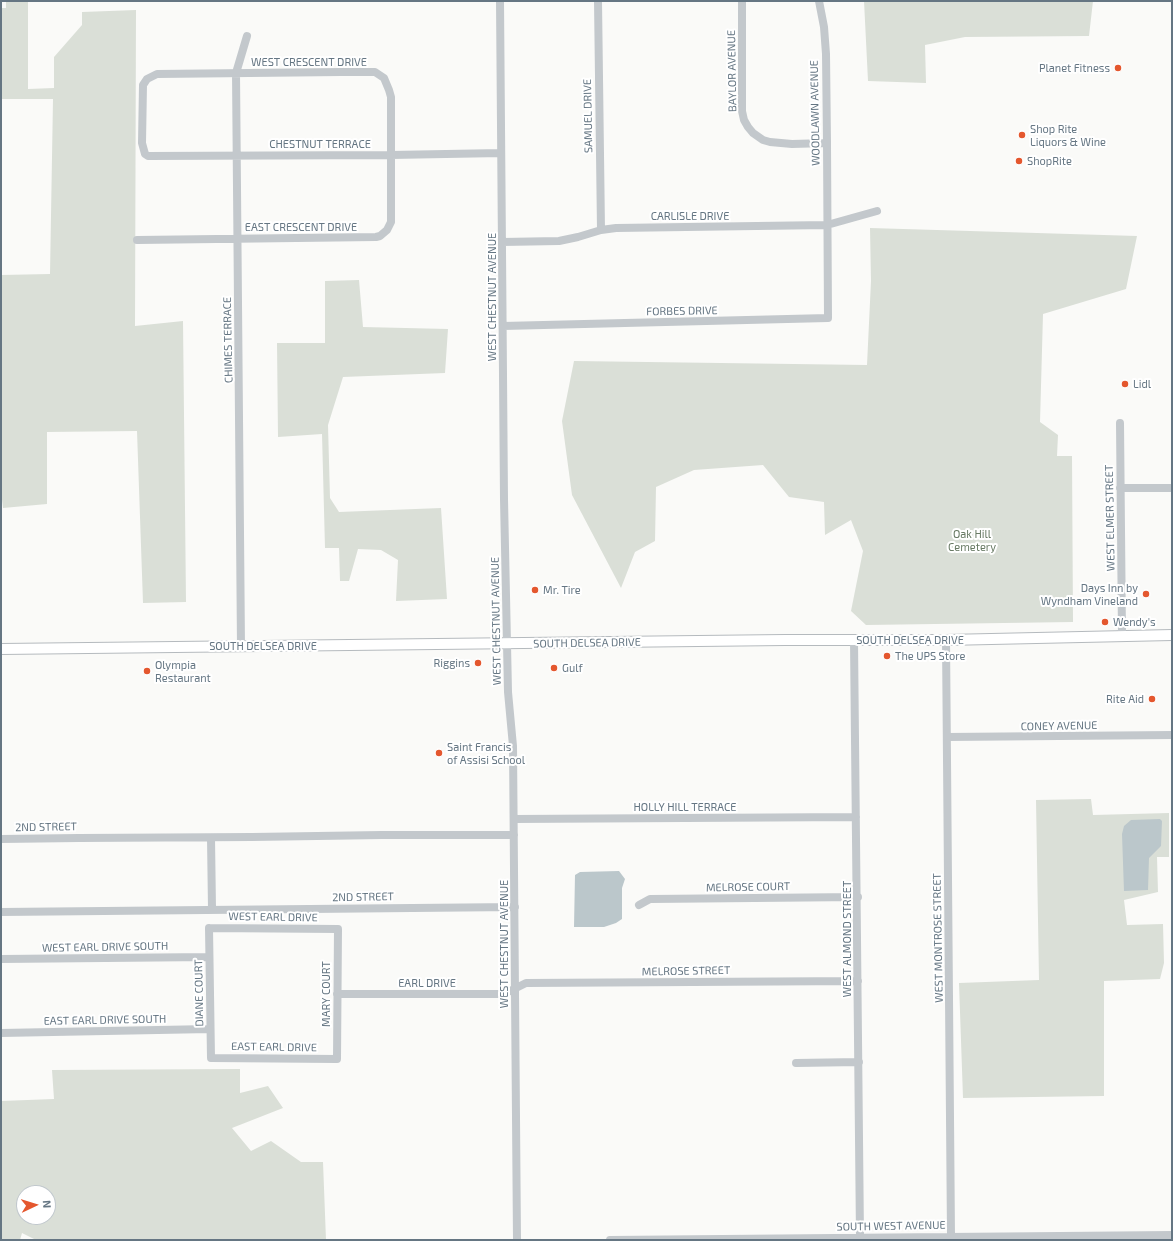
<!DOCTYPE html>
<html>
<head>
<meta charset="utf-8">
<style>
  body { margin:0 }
  #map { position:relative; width:1173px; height:1241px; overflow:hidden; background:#fafaf8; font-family:"Exo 2",sans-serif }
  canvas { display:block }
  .frame { position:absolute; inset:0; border:2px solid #657683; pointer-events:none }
  .north { position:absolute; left:16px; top:1185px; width:40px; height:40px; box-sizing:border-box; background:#fff; border:1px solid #c1c8cd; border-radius:50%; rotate:86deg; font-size:11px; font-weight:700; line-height:16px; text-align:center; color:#657683 }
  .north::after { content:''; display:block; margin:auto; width:14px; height:18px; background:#e4572e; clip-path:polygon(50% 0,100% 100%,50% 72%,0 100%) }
</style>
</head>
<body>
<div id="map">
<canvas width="1173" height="1241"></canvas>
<div class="frame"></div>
<div class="north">N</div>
</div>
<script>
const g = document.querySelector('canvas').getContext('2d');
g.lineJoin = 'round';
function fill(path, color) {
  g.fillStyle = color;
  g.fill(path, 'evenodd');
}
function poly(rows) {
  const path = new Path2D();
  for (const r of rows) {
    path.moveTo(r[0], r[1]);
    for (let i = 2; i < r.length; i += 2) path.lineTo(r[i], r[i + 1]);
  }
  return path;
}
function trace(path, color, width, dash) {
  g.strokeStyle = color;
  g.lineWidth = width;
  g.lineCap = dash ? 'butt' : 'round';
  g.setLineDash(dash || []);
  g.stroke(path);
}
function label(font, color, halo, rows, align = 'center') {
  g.font = font + ' "Exo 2",sans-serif';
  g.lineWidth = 4;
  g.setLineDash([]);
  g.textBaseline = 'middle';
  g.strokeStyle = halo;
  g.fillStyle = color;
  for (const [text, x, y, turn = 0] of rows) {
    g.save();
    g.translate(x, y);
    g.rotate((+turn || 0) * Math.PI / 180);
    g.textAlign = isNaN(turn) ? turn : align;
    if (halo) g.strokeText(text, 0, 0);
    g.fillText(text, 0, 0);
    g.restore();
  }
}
const green = poly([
  [6,1,28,1,28,89,54,88,54,57,82,25,82,12,136,10,135,326,183,321,186,602,143,603,137,431,47,432,47,504,3,508,1,491,1,275,50,274,53,99,1,99,1,8,6,8],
  [864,1,1093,1,1089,36,965,37,925,45,926,83,868,81],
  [870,228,1137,236,1126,289,1043,314,1040,422,1058,435,1057,456,1072,456,1073,622,866,625,851,611,863,551,851,520,825,535,824,502,789,497,763,465,694,470,656,487,655,541,635,552,621,588,572,495,562,421,574,361,867,365,871,281],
  [359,280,363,327,448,329,445,373,343,377,328,425,330,498,339,512,441,508,447,599,396,601,398,560,381,550,358,549,349,581,340,581,339,548,325,548,322,434,278,437,277,343,325,343,325,281],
  [1091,799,1093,815,1169,813,1169,857,1157,857,1158,892,1124,900,1127,925,1163,924,1164,963,1160,979,1104,981,1104,1096,963,1098,959,983,1039,980,1036,800],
  [240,1069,240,1093,268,1086,283,1108,232,1128,251,1151,271,1141,301,1162,323,1162,326,1240,36,1240,22,1233,20,1240,1,1240,1,1101,54,1099,52,1070],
  [24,1193,48,1193,48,1217,24,1217]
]);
const water = poly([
  [1160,819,1162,821,1161,846,1149,858,1148,890,1124,891,1122,834,1124,826,1131,820],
  [619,871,625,879,622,888,622,919,616,923,604,927,574,927,575,875,580,872]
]);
const minor = poly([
  [500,1,504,499,508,692,513,746,517,1240],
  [598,1,601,230],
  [742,1,742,111,744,120,748,127,753,133,763,140,770,142,792,144,827,143],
  [137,240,376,237,380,236,387,230,391,222,391,97,389,90,384,78,375,72,341,72,157,74,147,79,143,85,142,143,145,154,148,156,391,155,501,153],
  [502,242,559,241,578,237,601,230,616,228,827,225,877,211],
  [503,326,828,318,827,143,826,54,824,27,819,1],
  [1120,423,1122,636],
  [1120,488,1172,488],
  [854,640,860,1237],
  [946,640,951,1236],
  [241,646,236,73,247,36],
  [947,737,1172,735],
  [514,819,856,817],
  [211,838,212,909],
  [1,839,79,838,252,837,382,835,514,835],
  [639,905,650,899,858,897],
  [1,912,515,907],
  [209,928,338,929,337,1059,211,1058,209,928],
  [1,959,209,957],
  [337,994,504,994,526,983,858,981],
  [1,1033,210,1029],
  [796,1063,859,1062],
  [610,1240,1172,1235]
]);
const major = poly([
  [1,649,785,640,946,640,1172,635]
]);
const markers = [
  [1118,68,4,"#e4572e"],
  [1022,135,4,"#e4572e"],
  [1019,161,4,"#e4572e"],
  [1125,384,4,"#e4572e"],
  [535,590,4,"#e4572e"],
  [1146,594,4,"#e4572e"],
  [1105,622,4,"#e4572e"],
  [887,656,4,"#e4572e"],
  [478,663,4,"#e4572e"],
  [554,668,4,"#e4572e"],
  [147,671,4,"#e4572e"],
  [1152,699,4,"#e4572e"],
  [439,753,4,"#e4572e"]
];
const streetNames = [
  ["WEST CRESCENT DRIVE",309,62],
  ["BAYLOR AVENUE",732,71,-91],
  ["WOODLAWN AVENUE",815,113,-91],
  ["SAMUEL DRIVE",588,116,-91],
  ["CHESTNUT TERRACE",320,144],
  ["CARLISLE DRIVE",690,216],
  ["EAST CRESCENT DRIVE",301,227],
  ["WEST CHESTNUT AVENUE",492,297,-90],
  ["FORBES DRIVE",682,311,-1],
  ["CHIMES TERRACE",228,340,-91],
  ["WEST ELMER STREET",1110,518,-91],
  ["WEST CHESTNUT AVENUE",496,621,-91],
  ["SOUTH DELSEA DRIVE",910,640],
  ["SOUTH DELSEA DRIVE",587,643,-1],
  ["SOUTH DELSEA DRIVE",263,646],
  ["CONEY AVENUE",1059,726,-1],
  ["HOLLY HILL TERRACE",685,807],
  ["2ND STREET",46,827,-1],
  ["MELROSE COURT",748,887,-1],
  ["2ND STREET",363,897,-1],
  ["WEST EARL DRIVE",273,917,1],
  ["WEST MONTROSE STREET",938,938,-91],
  ["WEST ALMOND STREET",847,939,-90],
  ["WEST CHESTNUT AVENUE",504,944,-90],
  ["WEST EARL DRIVE SOUTH",105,947,-1],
  ["MELROSE STREET",686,971,-1],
  ["EARL DRIVE",427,983],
  ["DIANE COURT",199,993,-91],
  ["MARY COURT",326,994,-90],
  ["EAST EARL DRIVE SOUTH",105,1020,-1],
  ["EAST EARL DRIVE",274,1047,1],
  ["SOUTH WEST AVENUE",891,1226,-1]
];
const poiNames = [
  ["Planet Fitness",1110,68,"right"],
  ["Shop Rite",1030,129],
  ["Liquors & Wine",1030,142],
  ["ShopRite",1027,161],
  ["Lidl",1133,384],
  ["Days Inn by",1138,588,"right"],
  ["Wyndham Vineland",1138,601,"right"],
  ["Mr. Tire",543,590],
  ["Wendy's",1113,622],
  ["The UPS Store",895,656],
  ["Riggins",470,663,"right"],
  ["Olympia",155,665],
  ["Restaurant",155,678],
  ["Gulf",562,668],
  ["Rite Aid",1144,699,"right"],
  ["Saint Francis",447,747],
  ["of Assisi School",447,760]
];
const parkNames = [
  ["Oak Hill",972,534],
  ["Cemetery",972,547]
];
fill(green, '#dadfd7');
fill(water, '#bbc7cb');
trace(major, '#b5babe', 12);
trace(minor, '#c3c8cc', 8);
trace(major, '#fff', 10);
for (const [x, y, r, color] of markers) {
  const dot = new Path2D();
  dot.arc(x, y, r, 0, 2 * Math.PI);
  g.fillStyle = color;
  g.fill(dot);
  trace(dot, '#fff', 1.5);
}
label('11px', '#657683', '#fff', streetNames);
label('11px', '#657683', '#fff', poiNames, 'left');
label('11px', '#687a64', '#fff', parkNames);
</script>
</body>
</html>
